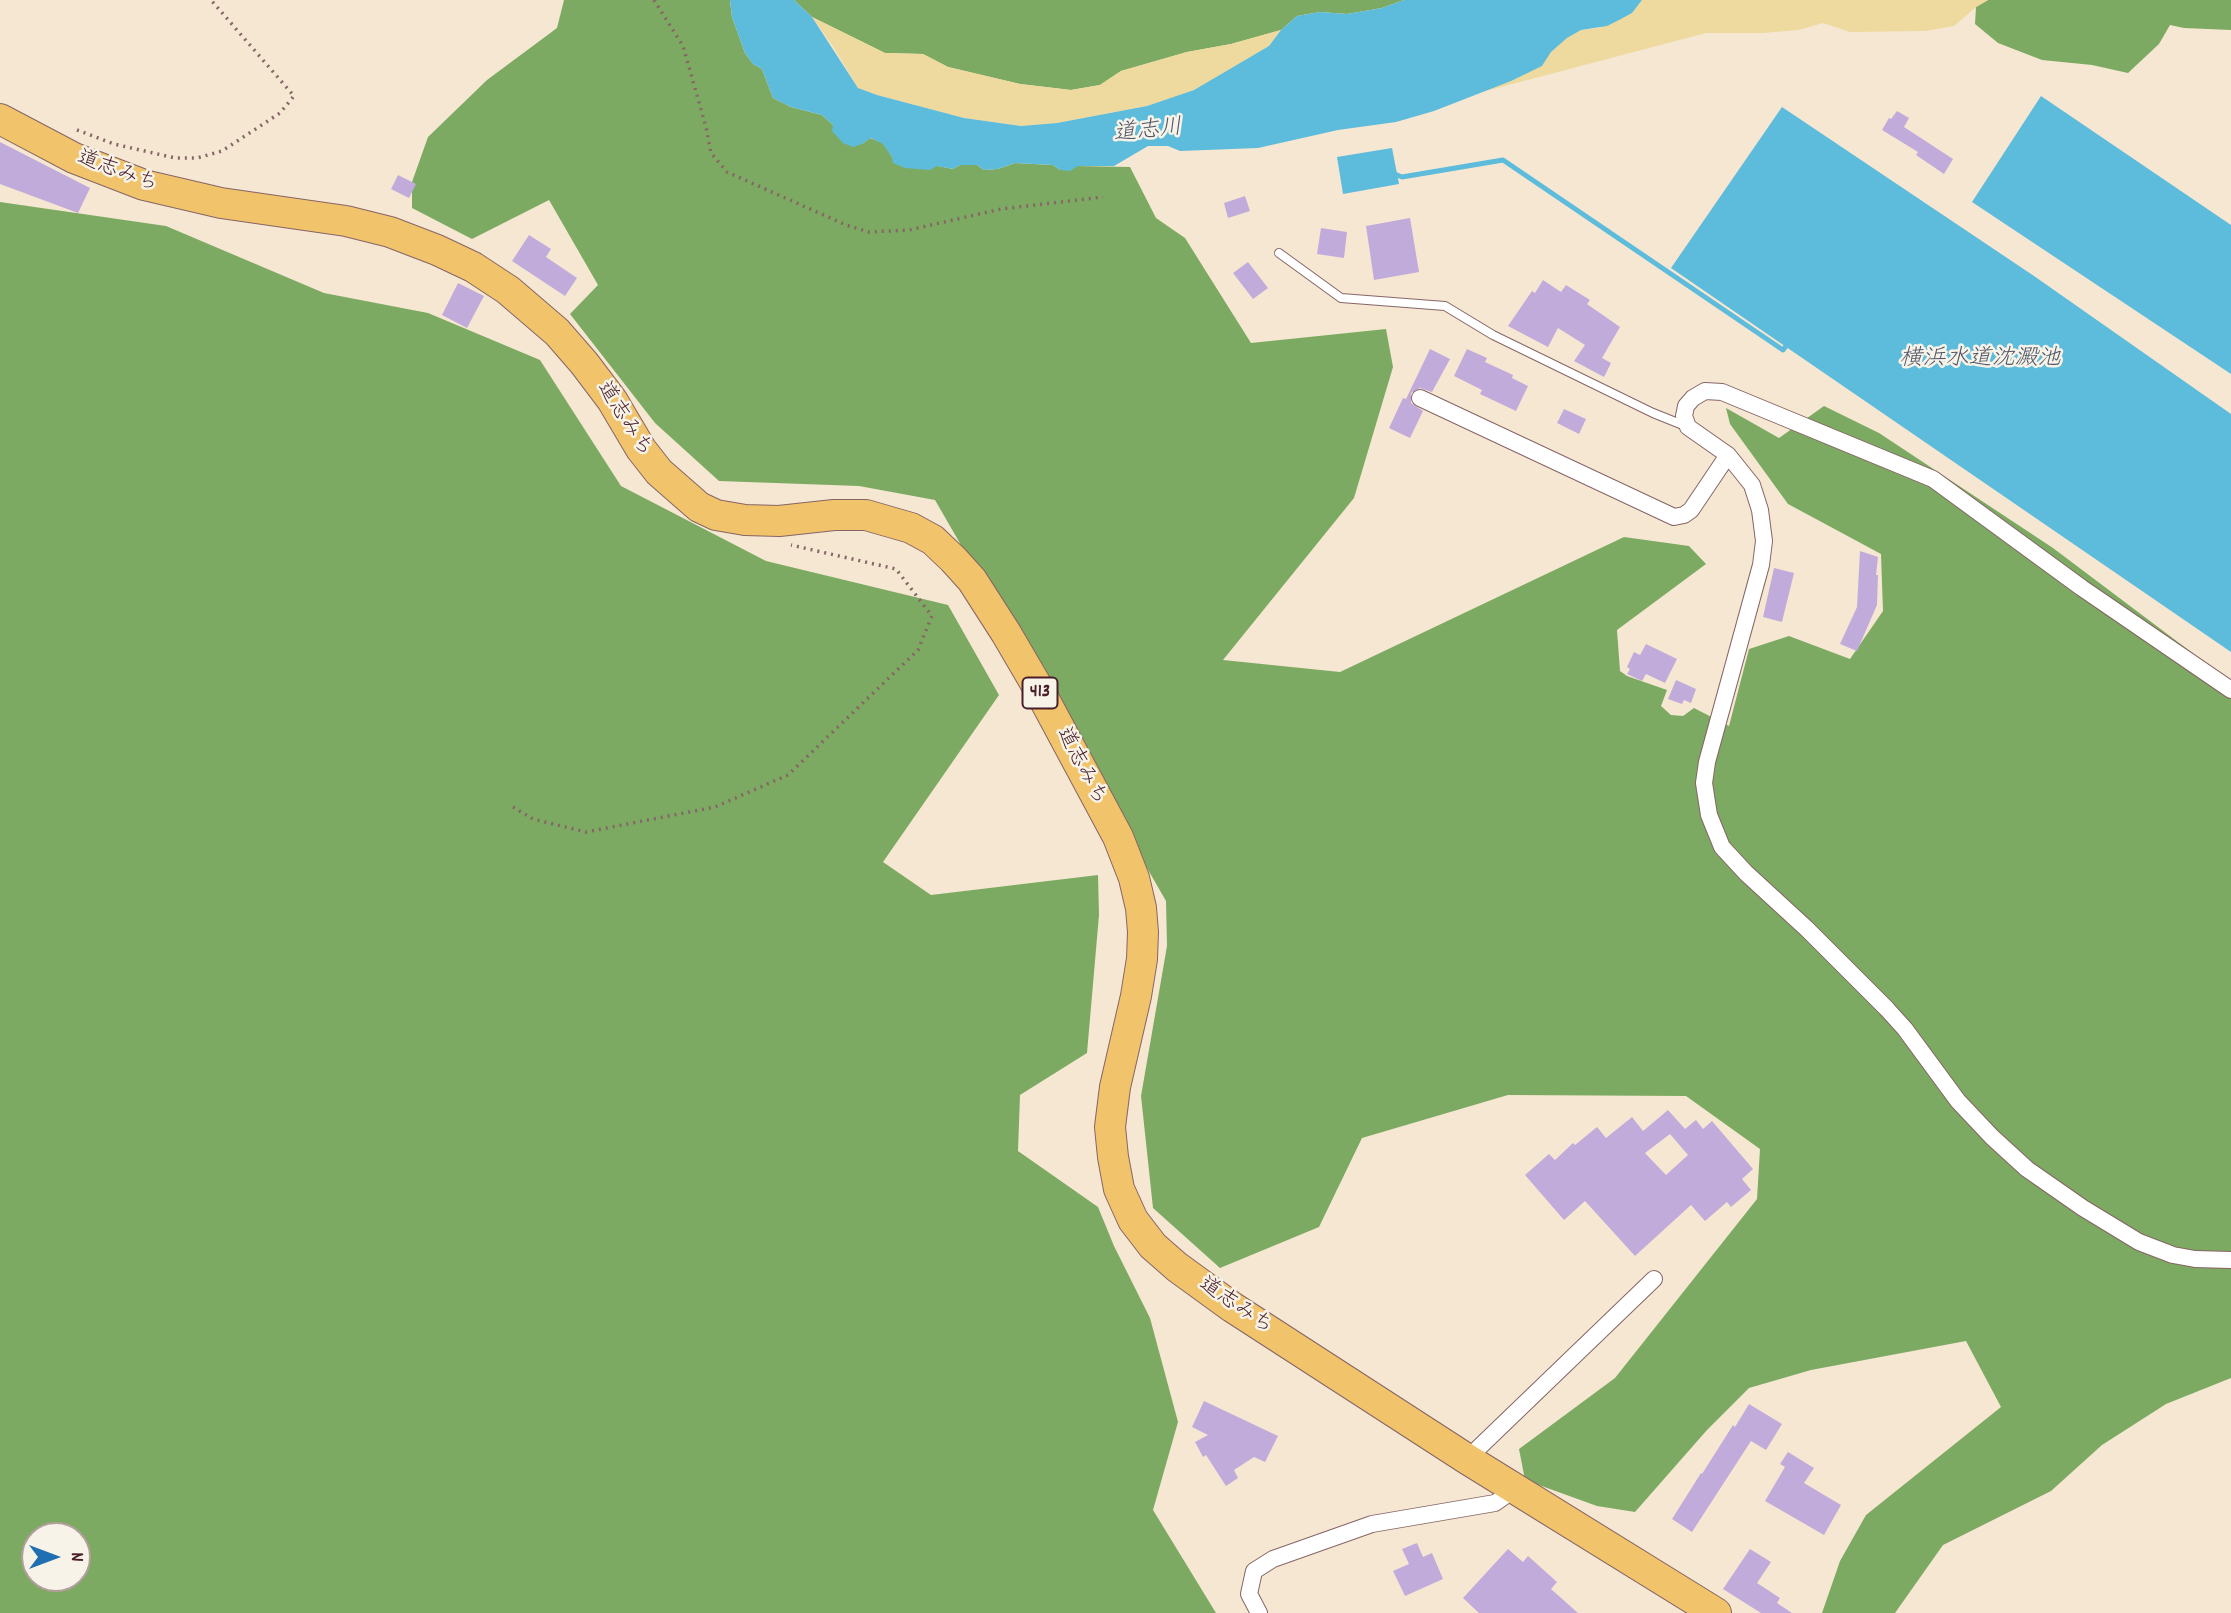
<!DOCTYPE html>
<html>
<head>
<meta charset="utf-8">
<style>
  body { margin:0 }
  #map { position:relative; width:2231px; height:1613px; overflow:hidden; background:#f6e7d3; font-family:Dekko,sans-serif }
  canvas { display:block }
  .north { position:absolute; left:21px; top:1522px; width:70px; height:70px; box-sizing:border-box; background:#f7f3e8; border:2px solid #b29e9c; border-radius:50%; rotate:90deg; font-size:19px; font-weight:700; line-height:28px; text-align:center; color:#4a1f2b }
  .north::after { content:''; display:block; margin:auto; width:24px; height:32px; background:#1f6fb2; clip-path:polygon(50% 0,100% 100%,50% 72%,0 100%) }
</style>
</head>
<body>
<div id="map">
<canvas width="2231" height="1613"></canvas>
<div class="north">N</div>
</div>
<script>
const g = document.querySelector('canvas').getContext('2d');
g.lineJoin = 'round';
function fill(path, color) {
  g.fillStyle = color;
  g.fill(path, 'evenodd');
}
function poly(rows) {
  const path = new Path2D();
  for (const r of rows) {
    path.moveTo(r[0], r[1]);
    for (let i = 2; i < r.length; i += 2) path.lineTo(r[i], r[i + 1]);
  }
  return path;
}
function trace(path, color, width, dash) {
  g.strokeStyle = color;
  g.lineWidth = width;
  g.lineCap = dash ? 'butt' : 'round';
  g.setLineDash(dash || []);
  g.stroke(path);
}
function label(font, color, halo, rows, align = 'center') {
  g.font = font + ' Dekko,"Klee One",sans-serif';
  g.lineWidth = 5;
  g.setLineDash([]);
  g.textBaseline = 'middle';
  g.strokeStyle = halo;
  g.fillStyle = color;
  for (const [text, x, y, turn = 0] of rows) {
    g.save();
    g.translate(x, y);
    g.rotate((+turn || 0) * Math.PI / 180);
    g.textAlign = isNaN(turn) ? turn : align;
    if (halo) g.strokeText(text, 0, 0);
    g.fillText(text, 0, 0);
    g.restore();
  }
}
const forest = poly([
  [564,0,730,0,732,17,745,53,753,64,762,69,773,98,791,107,822,115,833,125,862,144,870,138,883,143,892,157,953,169,960,165,977,165,984,170,998,169,1015,163,1053,165,1060,170,1077,166,1130,167,1156,218,1185,238,1251,343,1386,329,1393,367,1354,498,1223,660,1340,672,1624,537,1689,546,1706,564,1617,630,1620,671,1627,676,1667,690,1661,706,1671,715,1683,716,1694,708,1729,726,1749,649,1789,636,1850,659,1883,611,1881,554,1788,504,1730,424,1726,408,1779,438,1824,406,1879,433,2053,548,2231,682,2231,1378,2166,1404,2102,1445,2051,1491,1943,1545,1895,1613,1822,1613,1840,1561,1866,1515,2001,1407,1966,1341,1811,1370,1749,1388,1707,1430,1635,1512,1597,1506,1525,1480,1519,1449,1615,1378,1757,1199,1760,1149,1686,1096,1508,1095,1362,1138,1319,1227,1220,1268,1153,1208,1141,1096,1167,946,1166,901,935,500,859,486,719,481,655,423,570,314,598,285,549,200,472,239,412,208,412,182,428,137,487,80,557,28],
  [794,0,1404,0,1382,8,1347,14,1320,12,1297,16,1281,30,1231,44,1187,52,1121,71,1100,85,1071,90,1020,84,948,67,923,54,885,53,812,17],
  [1988,0,2231,0,2231,30,2184,28,2170,25,2159,44,2128,73,2092,65,2042,60,1998,43,1975,24,1976,7],
  [0,202,166,226,324,293,428,313,540,360,621,486,766,561,948,605,999,695,883,862,931,895,1098,875,1099,915,1087,1053,1020,1095,1018,1151,1098,1207,1114,1246,1150,1318,1178,1422,1153,1510,1216,1613,0,1613],
  [35,1536,77,1536,77,1578,35,1578]
]);
const sand = poly([
  [1642,0,1988,0,1976,7,1954,26,1925,31,1850,32,1823,23,1799,30,1763,33,1706,33,1482,92,1542,66,1551,52,1567,38,1581,30,1599,28,1632,13],
  [812,17,885,53,923,54,948,67,1020,84,1071,90,1100,85,1121,71,1187,52,1231,44,1281,30,1269,46,1194,90,1147,106,1057,123,1021,126,964,118,877,95,858,88,834,48]
]);
const water = poly([
  [730,0,794,0,812,17,858,88,877,95,964,118,1021,126,1057,123,1147,106,1194,90,1269,46,1281,30,1297,16,1320,12,1347,14,1382,8,1404,0,1642,0,1632,13,1619,20,1607,26,1581,30,1567,38,1551,52,1542,66,1511,81,1434,111,1396,122,1338,130,1258,148,1180,151,1168,146,1148,146,1114,166,1078,166,1070,171,1060,170,1053,165,1015,163,998,169,984,170,977,165,960,165,953,169,937,166,930,170,905,168,893,163,892,157,883,144,871,138,862,144,853,147,843,143,832,131,833,125,822,115,791,107,773,98,762,69,753,64,745,53,732,17],
  [2041,96,2231,225,2231,374,1972,202],
  [1782,107,2034,276,2231,414,2231,652,1671,268],
  [1392,148,1399,184,1343,194,1337,157]
]);
const stream = poly([
  [1392,173,1402,177,1503,160,1783,350,1786,346]
]);
const building = poly([
  [1897,111,1909,118,1904,127,1953,159,1944,174,1916,155,1918,152,1882,130,1889,118,1891,119],
  [0,142,90,188,78,213,0,184],
  [398,175,416,184,409,198,391,189],
  [1245,196,1250,211,1228,218,1224,203],
  [1410,218,1419,272,1374,280,1366,226],
  [1321,228,1347,232,1344,258,1317,254],
  [529,235,551,249,546,257,577,278,565,296,512,261],
  [1248,262,1268,288,1253,299,1233,273],
  [1543,280,1561,292,1566,285,1590,300,1587,304,1620,327,1602,358,1611,363,1604,377,1574,361,1585,345,1558,328,1548,347,1508,326,1532,291,1535,293],
  [458,283,484,296,467,328,442,315],
  [1430,349,1450,359,1432,392,1420,388,1411,393,1411,403,1423,411,1410,438,1389,428,1403,398,1406,399],
  [1467,349,1487,358,1485,362,1513,375,1512,378,1528,386,1516,411,1480,394,1482,390,1454,376],
  [1564,409,1586,419,1579,434,1557,423],
  [1860,551,1878,557,1876,575,1878,575,1877,605,1857,651,1840,644,1857,607],
  [1774,568,1794,573,1782,622,1763,617],
  [1646,644,1677,659,1665,683,1646,674,1642,681,1627,674,1630,669,1627,667,1634,652,1640,655],
  [1676,680,1696,689,1691,703,1684,700,1682,704,1668,699],
  [1668,1110,1685,1129,1696,1120,1703,1129,1712,1121,1753,1169,1742,1179,1751,1190,1731,1207,1727,1202,1705,1221,1691,1205,1635,1256,1585,1201,1564,1220,1525,1175,1549,1154,1555,1160,1573,1143,1575,1145,1597,1127,1606,1138,1632,1117,1643,1131],
  [1670,1134,1688,1155,1666,1175,1645,1153],
  [1204,1401,1278,1436,1265,1462,1254,1457,1234,1470,1238,1478,1226,1486,1206,1455,1203,1457,1195,1442,1208,1435,1192,1427],
  [1749,1404,1782,1424,1766,1450,1751,1441,1692,1532,1672,1519,1701,1473,1702,1474,1733,1425,1735,1427],
  [1788,1452,1814,1468,1804,1483,1841,1505,1824,1535,1765,1501,1785,1467,1780,1464],
  [1417,1543,1423,1557,1432,1553,1443,1579,1405,1596,1393,1571,1409,1564,1402,1549],
  [1508,1549,1523,1562,1528,1556,1557,1582,1551,1589,1578,1613,1479,1613,1463,1598],
  [1750,1549,1771,1562,1757,1583,1780,1598,1777,1603,1792,1613,1761,1613,1723,1589]
]);
const path = poly([
  [654,0,683,46,706,127,711,153,727,172,846,225,869,232,909,230,1001,209,1103,197],
  [77,130,114,144,175,158,197,158,222,151,280,113,294,96,211,0],
  [513,807,533,819,586,832,715,807,788,775,918,650,932,616,896,569,791,545]
]);
const lane = poly([
  [1279,253,1341,298,1445,306,1493,335,1653,413,1688,427]
]);
const street = poly([
  [1420,398,1674,517,1684,515,1691,510,1728,455],
  [2231,690,2082,588,1933,479,1722,392,1705,391,1693,398,1686,406,1684,416,1688,427,1728,455,1752,485,1760,510,1764,541,1761,565,1707,762,1704,783,1709,815,1722,847,1746,873,1807,929,1887,1009,1905,1029,1958,1101,1992,1137,2027,1169,2083,1208,2139,1242,2173,1255,2195,1259,2231,1260],
  [1467,1459,1654,1279],
  [1259,1613,1249,1594,1254,1571,1273,1559,1372,1524,1495,1503,1515,1489]
]);
const highway = poly([
  [0,119,74,158,144,185,221,203,346,221,390,232,437,250,473,267,508,290,557,332,584,363,612,400,641,449,659,472,699,507,716,515,745,520,779,521,834,515,866,515,911,528,933,540,953,559,972,580,1006,633,1037,686,1118,837,1134,878,1141,908,1143,932,1142,959,1136,996,1115,1087,1110,1127,1113,1157,1119,1189,1133,1220,1153,1246,1177,1267,1232,1307,1467,1459,1716,1613]
]);
const shields = [
  [1040,693,35]
];
const shieldNames = [
  ["413",1040,693]
];
const streetNames = [
  ["道志みち",117,173,20],
  ["道志みち",623,420,57],
  ["道志みち",1080,767,62],
  ["道志みち",1235,1307,34]
];
const waterNames = [
  ["道志川",1148,133,-6],
  ["横浜水道沈澱池",1980,361]
];
fill(forest, '#7daa62');
fill(sand, '#eeda9e');
fill(water, '#5dbbdb');
trace(stream, '#5dbbdb', 5);
fill(building, '#c1abdb');
trace(lane, '#866566', 10);
trace(street, '#866566', 18);
trace(highway, '#866566', 32);
trace(path, '#866566', 3.5, [2, 5]);
trace(lane, '#fff', 8);
trace(street, '#fff', 16);
trace(highway, '#f1c36a', 30);
for (const [x, y, w] of shields) {
  const box = new Path2D();
  box.roundRect(x - w / 2, y - 15.5, w, 31, 5);
  g.fillStyle = '#f7f3e8';
  g.fill(box);
  trace(box, '#4a1f2b', 2);
}
label('bold 19px', '#4a1f2b', null, shieldNames);
label('21px', '#4a1f2b', '#f7f3e8', streetNames);
label('italic 23px', '#515669', '#f7f3e8', waterNames);
</script>
</body>
</html>
